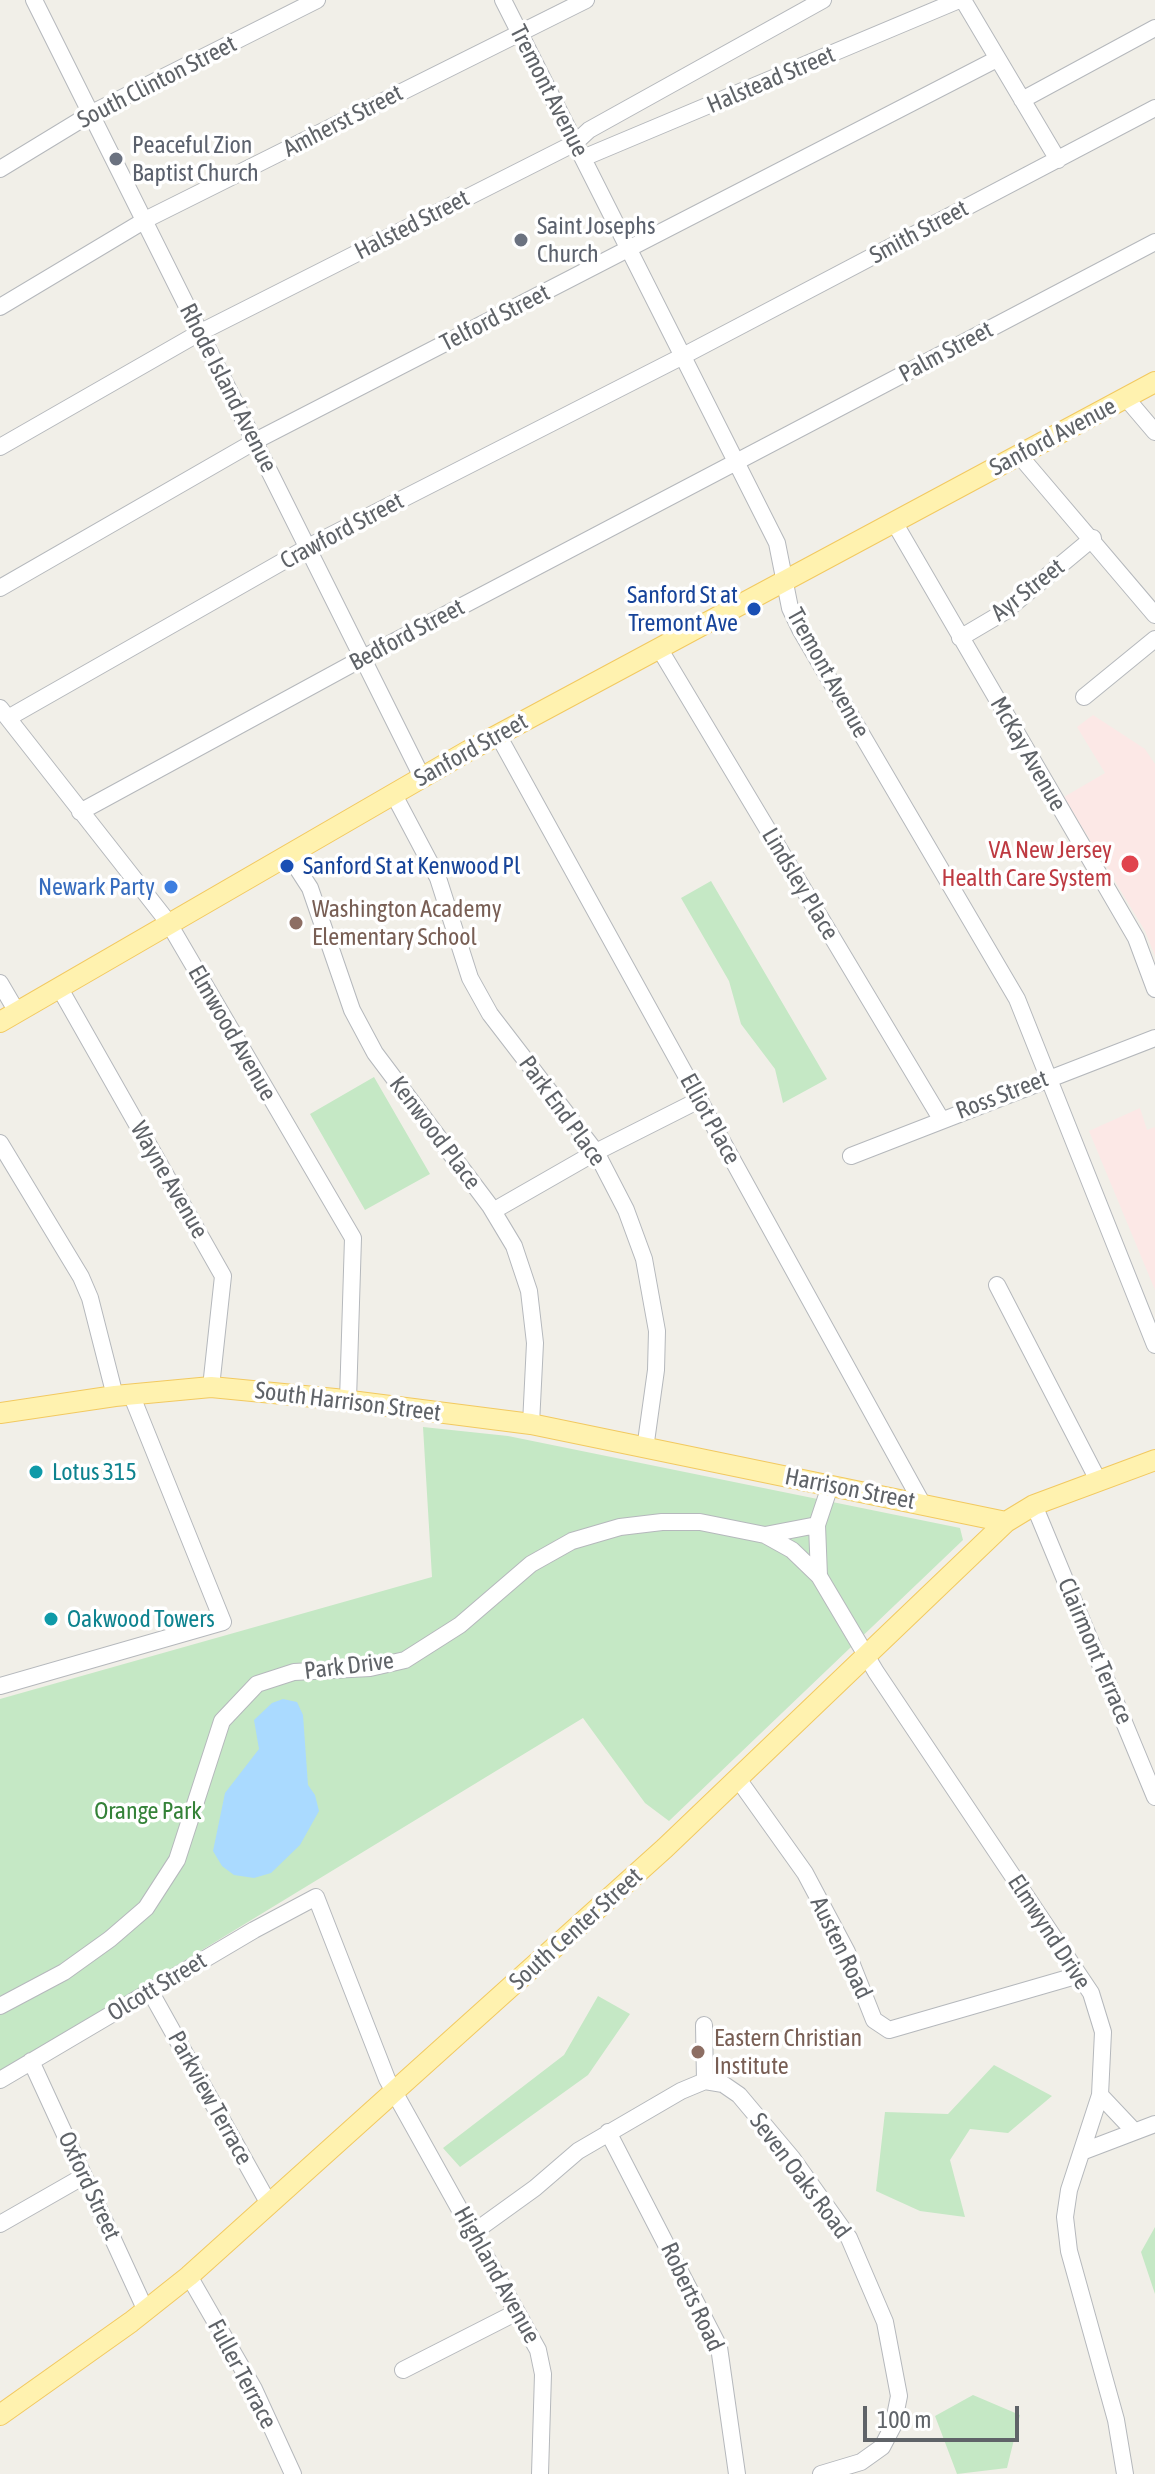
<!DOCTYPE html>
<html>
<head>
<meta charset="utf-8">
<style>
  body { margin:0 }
  #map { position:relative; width:1155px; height:2474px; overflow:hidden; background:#f1efe8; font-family:"Asap Condensed",sans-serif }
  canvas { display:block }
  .scale { position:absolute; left:863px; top:2406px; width:156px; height:36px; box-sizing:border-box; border:4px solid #5f6368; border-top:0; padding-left:10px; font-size:24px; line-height:28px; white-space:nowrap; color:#5f6368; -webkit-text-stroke:6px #fff; paint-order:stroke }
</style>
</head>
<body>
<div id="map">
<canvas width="1155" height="2474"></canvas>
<div class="scale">100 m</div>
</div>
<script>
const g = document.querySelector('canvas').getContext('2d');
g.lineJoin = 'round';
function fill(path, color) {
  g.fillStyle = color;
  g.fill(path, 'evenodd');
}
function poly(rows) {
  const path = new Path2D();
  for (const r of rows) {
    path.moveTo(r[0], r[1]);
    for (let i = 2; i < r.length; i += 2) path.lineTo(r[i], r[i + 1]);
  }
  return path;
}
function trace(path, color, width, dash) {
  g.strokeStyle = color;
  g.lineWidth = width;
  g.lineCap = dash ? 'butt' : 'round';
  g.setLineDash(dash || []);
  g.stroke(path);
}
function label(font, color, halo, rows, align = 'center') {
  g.font = font + ' "Asap Condensed",sans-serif';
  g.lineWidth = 7;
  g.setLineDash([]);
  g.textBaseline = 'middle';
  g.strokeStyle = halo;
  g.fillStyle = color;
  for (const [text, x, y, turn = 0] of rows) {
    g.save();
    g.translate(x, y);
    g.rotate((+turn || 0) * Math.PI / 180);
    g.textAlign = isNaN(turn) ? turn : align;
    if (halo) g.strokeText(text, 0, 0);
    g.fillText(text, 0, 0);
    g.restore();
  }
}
const medical = poly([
  [1093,715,1145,749,1155,764,1155,956,1145,931,1064,797,1105,773,1077,727],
  [1140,1108,1147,1130,1155,1127,1155,1290,1089,1131]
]);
const green = poly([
  [711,881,827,1079,783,1103,775,1069,741,1024,729,981,681,898],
  [374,1077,430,1174,365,1210,310,1114],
  [423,1427,508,1436,960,1528,963,1540,669,1821,645,1803,583,1718,0,2073,0,1699,432,1577],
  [598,1996,630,2014,588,2075,460,2167,443,2148,564,2055],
  [994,2065,1052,2096,1008,2133,970,2129,950,2160,965,2217,920,2211,876,2191,885,2112,948,2114],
  [1155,2227,1155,2294,1141,2252],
  [973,2395,1020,2415,1007,2468,957,2474,935,2416]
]);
const water = poly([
  [283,1699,297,1702,303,1715,308,1785,315,1795,319,1811,300,1845,271,1873,254,1878,234,1875,222,1866,213,1851,225,1793,259,1749,254,1720,272,1703]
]);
const minor = poly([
  [34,0,422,777],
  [503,0,777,543,790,608,801,631,1017,999,1155,1345],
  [963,0,1058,160],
  [1022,100,1155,28],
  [583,158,959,0],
  [0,169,92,113,317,0],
  [0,307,147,219,586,0],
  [1126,398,1155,432],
  [0,447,199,333,575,143,589,130,823,0],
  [1019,455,1155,615],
  [894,522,1136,938,1155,989],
  [0,588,259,439,997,59],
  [960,638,1004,612,1093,538],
  [659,648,941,1119],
  [1084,697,1155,639],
  [0,708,168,922,353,1238,348,1400],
  [8,718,310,546,683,356,1155,108],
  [498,735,922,1503],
  [393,793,438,878,470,978,490,1014,596,1152,626,1210,644,1259,657,1331,656,1370,645,1449],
  [80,812,363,658,1155,242],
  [288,854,310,888,352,1010,375,1053,490,1206,514,1246,529,1291,535,1343,531,1424],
  [0,983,17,1012],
  [59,987,223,1276,211,1387],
  [0,1143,81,1277,90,1298,115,1396],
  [851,1156,1155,1038],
  [493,1211,596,1152,699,1100],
  [997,1285,1099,1482],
  [1034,1505,1155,1797],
  [765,1535,817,1525],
  [819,1576,817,1525,830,1486],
  [0,1686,223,1622,131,1394],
  [738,1779,805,1873,847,1952,874,2020,889,2030,1079,1975],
  [150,1991,269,2204],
  [0,2006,64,1972,110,1939,146,1908,177,1860,222,1721,257,1684,294,1672,370,1668,405,1660,460,1625,531,1564,572,1541,620,1527,662,1522,700,1522,765,1535,792,1550,819,1576,876,1672,1091,1993,1103,2032,1100,2095,1069,2190,1065,2217,1069,2251,1116,2420,1125,2474],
  [704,2025,705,2081],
  [31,2061,146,2311],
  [0,2080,254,1930,316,1897,387,2079,538,2350,543,2374,540,2474],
  [1100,2095,1133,2130],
  [608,2132,719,2347,737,2474],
  [1084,2151,1155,2124],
  [0,2224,84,2176],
  [474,2232,535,2188,578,2151,681,2091,705,2081,723,2084,739,2095,792,2158,849,2238,885,2322,899,2396,893,2426,882,2447,861,2462,821,2474],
  [189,2276,254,2389,293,2474],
  [403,2370,517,2312]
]);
const major = poly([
  [0,1022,468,751,1155,382],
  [0,1413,115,1396,211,1387,335,1399,531,1424,1006,1522],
  [0,2415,131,2322,189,2276,665,1848,1006,1522,1034,1505,1155,1460]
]);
const markers = [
  [116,159,8,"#6b7280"],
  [521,240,8,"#6b7280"],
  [754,609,8,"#1a4fb4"],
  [1130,864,10,"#e0444e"],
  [287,866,8,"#1a4fb4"],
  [171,887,8,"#3f7fe0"],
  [296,923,8,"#8d6e63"],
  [36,1472,8,"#0f9aa8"],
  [51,1619,8,"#0f9aa8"],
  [698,2052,8,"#8d6e63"]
];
const streetNames = [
  ["Halstead Street",771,80,-23],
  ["South Clinton Street",157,82,-27],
  ["Tremont Avenue",549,91,63],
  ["Amherst Street",343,121,-27],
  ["Halsted Street",412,225,-27],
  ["Smith Street",919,232,-28],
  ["Telford Street",495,318,-27],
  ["Palm Street",946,352,-28],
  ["Rhode Island Avenue",228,388,63],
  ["Sanford Avenue",1053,437,-28],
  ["Crawford Street",342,531,-28],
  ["Ayr Street",1028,590,-38],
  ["Bedford Street",407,635,-28],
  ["Tremont Avenue",828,673,61],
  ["Sanford Street",471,750,-29],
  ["McKay Avenue",1028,754,60],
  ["Lindsley Place",800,884,59],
  ["Elmwood Avenue",232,1033,60],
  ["Ross Street",1002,1095,-21],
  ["Park End Place",562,1111,54],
  ["Elliot Place",710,1119,61],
  ["Kenwood Place",435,1133,53],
  ["Wayne Avenue",169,1180,60],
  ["South Harrison Street",348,1402,7],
  ["Harrison Street",850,1489,11],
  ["Clairmont Terrace",1095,1651,67],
  ["Park Drive",349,1666,-7],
  ["South Center Street",576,1929,-42],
  ["Elmwynd Drive",1049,1932,57],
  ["Austen Road",841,1948,64],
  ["Olcott Street",157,1987,-31],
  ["Parkview Terrace",210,2098,61],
  ["Seven Oaks Road",800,2176,53],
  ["Oxford Street",89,2186,65],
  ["Highland Avenue",497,2275,61],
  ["Roberts Road",692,2297,65],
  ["Fuller Terrace",242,2374,62]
];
const worshipNames = [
  ["Peaceful Zion",132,145],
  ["Baptist Church",132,173],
  ["Saint Josephs",537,226],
  ["Church",537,254]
];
const transitNames = [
  ["Sanford St at",738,595],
  ["Tremont Ave",738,623],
  ["Sanford St at Kenwood Pl",303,866,"left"]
];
const healthNames = [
  ["VA New Jersey",1112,850],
  ["Health Care System",1112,878]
];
const shopNames = [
  ["Newark Party",155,887]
];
const educationNames = [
  ["Washington Academy",312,909],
  ["Elementary School",312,937],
  ["Eastern Christian",714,2038],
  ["Institute",714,2066]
];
const cultureNames = [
  ["Lotus 315",52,1472],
  ["Oakwood Towers",67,1619]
];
const parkNames = [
  ["Orange Park",148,1811]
];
fill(medical, '#fce8e6');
fill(green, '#c5e8c5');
fill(water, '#aadaff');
trace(minor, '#b5b8bc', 18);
trace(major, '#f2c960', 22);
trace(minor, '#fff', 16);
trace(major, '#fff2af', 20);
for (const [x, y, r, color] of markers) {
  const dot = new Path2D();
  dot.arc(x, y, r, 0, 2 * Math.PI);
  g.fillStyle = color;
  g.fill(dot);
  trace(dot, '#fff', 3);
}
label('24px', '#5f6368', '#fff', streetNames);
label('24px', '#5b616d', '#fff', worshipNames, 'left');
label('24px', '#164399', '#fff', transitNames, 'right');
label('24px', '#be3a42', '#fff', healthNames, 'right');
label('24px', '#366cbe', '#fff', shopNames, 'right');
label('24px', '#785e54', '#fff', educationNames, 'left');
label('24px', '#0d838f', '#fff', cultureNames, 'left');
label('24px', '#348238', '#fff', parkNames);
</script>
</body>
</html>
